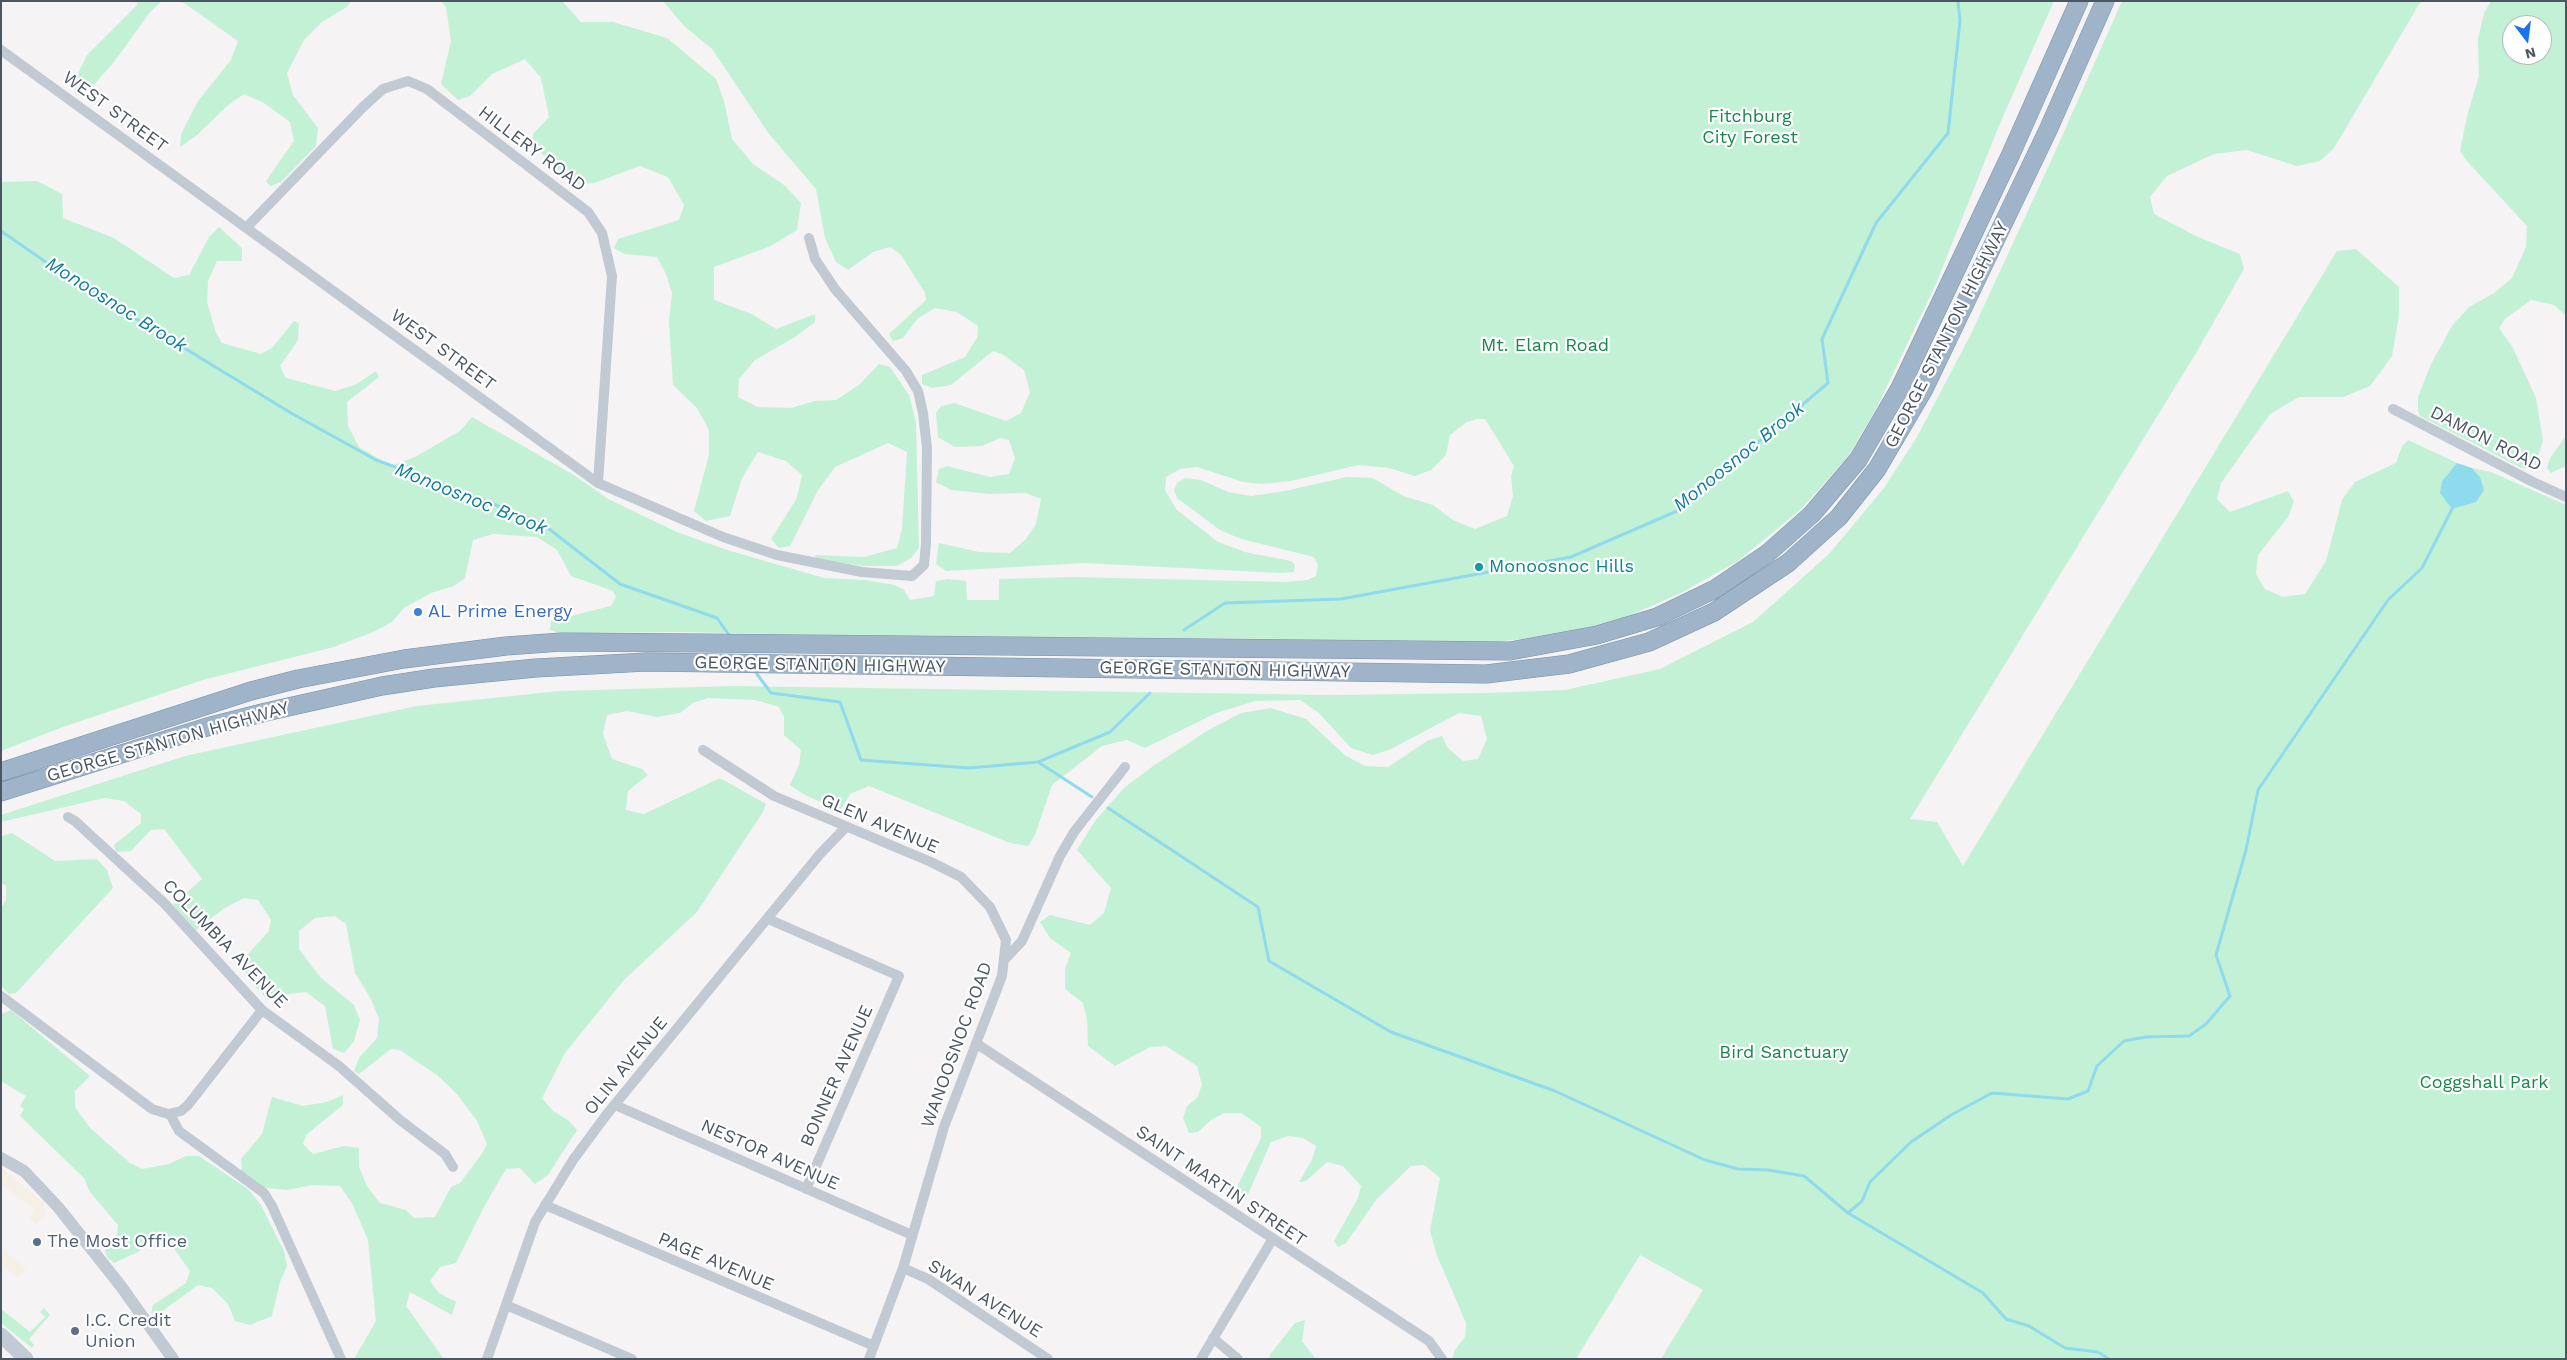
<!DOCTYPE html>
<html>
<head>
<meta charset="utf-8">
<style>
  body { margin:0 }
  #map { position:relative; width:2567px; height:1360px; overflow:hidden; background:#f5f3f3; font-family:"Work Sans",sans-serif }
  canvas { display:block }
  .frame { position:absolute; inset:0; border:2px solid #4a5661; pointer-events:none }
  .north { position:absolute; left:2502px; top:15px; width:50px; height:50px; box-sizing:border-box; background:#fff; border:1px solid #b7bbc0; border-radius:50%; rotate:165deg; font-size:14px; font-weight:700; line-height:20px; text-align:center; color:#4a5661 }
  .north::after { content:''; display:block; margin:auto; width:18px; height:22px; background:#1a73e8; clip-path:polygon(50% 0,100% 100%,50% 72%,0 100%) }
</style>
</head>
<body>
<div id="map">
<canvas width="2567" height="1360"></canvas>
<div class="frame"></div>
<div class="north">N</div>
</div>
<script>
const g = document.querySelector('canvas').getContext('2d');
g.lineJoin = 'round';
function fill(path, color) {
  g.fillStyle = color;
  g.fill(path, 'evenodd');
}
function poly(rows) {
  const path = new Path2D();
  for (const r of rows) {
    path.moveTo(r[0], r[1]);
    for (let i = 2; i < r.length; i += 2) path.lineTo(r[i], r[i + 1]);
  }
  return path;
}
function trace(path, color, width, dash) {
  g.strokeStyle = color;
  g.lineWidth = width;
  g.lineCap = dash ? 'butt' : 'round';
  g.setLineDash(dash || []);
  g.stroke(path);
}
function label(font, color, halo, rows, align = 'center') {
  g.font = font + ' "Work Sans",sans-serif';
  g.lineWidth = 4.5;
  g.setLineDash([]);
  g.textBaseline = 'middle';
  g.strokeStyle = halo;
  g.fillStyle = color;
  for (const [text, x, y, turn = 0] of rows) {
    g.save();
    g.translate(x, y);
    g.rotate((+turn || 0) * Math.PI / 180);
    g.textAlign = isNaN(turn) ? turn : align;
    if (halo) g.strokeText(text, 0, 0);
    g.fillText(text, 0, 0);
    g.restore();
  }
}
const green = poly([
  [137,1,162,1,150,12,114,62,91,88,75,94,74,82,87,55,137,5],
  [177,1,351,1,347,7,322,22,304,40,287,73,293,95,318,128,316,146,281,182,270,186,266,181,294,141,290,122,264,103,244,94,227,106,196,136,180,147,181,134,198,101,231,60,238,41,184,3],
  [441,1,562,1,581,22,613,22,667,38,716,79,724,101,732,139,753,164,784,185,801,203,797,230,771,246,714,267,714,300,752,314,776,329,815,314,815,322,795,337,755,360,739,379,738,397,758,407,791,408,815,401,836,400,859,385,879,364,890,367,909,395,916,423,919,548,912,557,897,566,865,566,816,560,815,555,864,557,897,548,902,529,907,452,888,443,835,467,818,490,790,546,779,548,771,539,797,498,802,475,786,461,758,452,742,478,730,516,706,521,694,511,709,455,709,430,697,408,673,385,669,321,672,293,666,274,657,257,624,254,614,248,618,239,679,220,684,205,668,177,640,166,594,183,573,184,532,144,533,134,549,117,541,78,525,59,492,74,470,96,458,100,441,84,451,41,446,7],
  [663,1,2054,1,1998,128,1936,284,1876,409,1847,458,1800,510,1738,561,1681,593,1617,621,1558,636,1458,645,1291,639,878,636,680,632,559,633,550,630,551,621,611,606,616,597,613,591,571,576,557,550,537,537,493,534,473,540,465,578,454,586,431,593,404,608,392,622,373,632,334,647,203,680,60,728,1,751,1,182,37,181,62,194,63,218,114,238,174,278,189,275,209,237,219,227,242,248,242,261,217,261,208,281,207,302,216,333,222,343,261,354,272,348,294,321,299,323,298,340,280,366,286,378,335,391,357,384,376,371,379,377,347,402,348,426,359,447,391,466,415,457,460,431,472,417,574,475,608,499,677,532,727,550,824,578,865,580,895,585,904,590,910,600,934,596,936,581,948,579,966,581,967,600,999,600,999,579,1073,577,1286,582,1307,580,1316,576,1318,565,1314,557,1241,539,1220,530,1177,498,1174,490,1177,483,1185,478,1201,480,1228,492,1251,496,1285,491,1347,477,1373,478,1403,496,1433,505,1453,520,1475,529,1507,516,1513,496,1511,476,1514,466,1485,419,1477,419,1467,422,1450,435,1446,455,1431,470,1415,476,1389,468,1358,465,1291,481,1262,484,1243,482,1197,467,1180,469,1166,477,1165,490,1177,510,1218,542,1245,552,1291,561,1295,565,1294,572,1281,573,1084,563,946,571,936,564,939,543,979,552,1010,553,1026,539,1036,524,1041,499,1026,493,990,494,951,490,936,482,939,469,947,466,990,477,1009,474,1015,458,1009,440,1000,438,982,446,955,447,938,437,936,413,941,406,954,403,1006,421,1021,413,1030,392,1024,370,1002,354,993,351,951,385,932,388,922,384,922,375,965,357,977,338,978,326,957,312,935,308,918,318,903,338,893,341,889,334,926,300,925,293,901,255,890,247,873,252,848,270,836,262,825,238,816,189,769,134,712,49,684,26],
  [2122,1,2421,1,2334,148,2320,161,2297,166,2247,150,2214,154,2167,176,2150,197,2154,214,2198,237,2240,254,2244,269,2196,353,1910,819,1937,822,1963,866,2337,251,2356,249,2399,287,2399,315,2392,356,2370,386,2343,397,2299,397,2270,414,2221,483,2217,499,2230,512,2288,491,2294,502,2288,517,2258,555,2256,574,2265,589,2283,597,2305,594,2326,561,2342,500,2355,482,2396,463,2402,446,2408,440,2457,463,2442,481,2480,477,2472,468,2491,472,2566,505,2566,1359,1661,1359,1703,1290,1640,1255,1576,1359,1452,1359,1455,1350,1465,1337,1466,1323,1436,1253,1430,1230,1440,1178,1424,1165,1411,1166,1376,1200,1346,1243,1338,1247,1334,1241,1358,1198,1361,1186,1343,1166,1327,1162,1306,1181,1299,1182,1312,1160,1316,1146,1303,1138,1288,1136,1271,1142,1246,1199,1239,1201,1237,1187,1261,1138,1261,1127,1241,1113,1224,1113,1211,1120,1198,1132,1189,1133,1183,1118,1187,1106,1197,1098,1202,1085,1197,1066,1166,1046,1150,1047,1115,1066,1088,1046,1087,1019,1083,1003,1065,989,1065,969,1071,953,1050,938,1040,922,1050,915,1090,925,1104,913,1111,888,1077,850,1095,821,1125,787,1156,764,1207,731,1241,713,1271,708,1306,719,1346,756,1365,766,1388,767,1427,741,1442,736,1448,748,1463,761,1478,759,1487,739,1481,716,1459,713,1391,749,1373,755,1351,748,1319,713,1300,700,1255,701,1216,713,1145,748,1127,740,1102,746,1052,785,1035,835,1028,846,1010,843,869,786,850,794,840,811,803,794,790,785,799,765,801,750,784,735,784,717,779,707,755,700,708,698,693,703,680,713,657,717,627,711,607,715,603,734,612,759,642,769,648,775,628,791,626,810,644,814,720,778,766,804,763,812,697,912,624,980,565,1053,542,1098,553,1111,569,1121,577,1130,548,1175,535,1184,520,1168,506,1169,485,1205,456,1263,440,1267,430,1281,439,1293,456,1302,452,1315,410,1292,406,1306,444,1359,354,1359,376,1321,368,1240,352,1203,340,1186,312,1185,288,1190,266,1188,242,1173,241,1159,262,1134,272,1097,303,1106,327,1102,343,1095,343,1105,306,1135,303,1144,313,1154,344,1146,359,1148,359,1167,367,1186,380,1203,406,1210,414,1218,435,1217,451,1187,460,1183,481,1155,487,1144,477,1121,457,1094,437,1075,400,1050,391,1049,359,1074,354,1071,359,1058,377,1038,379,1019,371,999,355,973,346,924,335,916,315,918,299,931,299,949,320,977,354,1005,360,1020,354,1041,344,1053,333,1049,325,1006,306,992,288,994,268,1000,249,980,241,962,269,931,271,920,258,900,244,898,223,909,196,930,173,905,202,879,164,829,151,830,131,851,116,852,114,845,141,823,141,814,124,801,104,798,1,822,1,815,185,756,417,706,559,691,734,686,1329,695,1487,693,1565,690,1660,669,1753,622,1829,554,1884,488,1917,437,1971,334,2051,161],
  [2491,1,2566,1,2566,319,2565,315,2554,305,2531,300,2505,319,2499,328,2512,346,2536,398,2543,440,2536,463,2524,469,2420,416,2418,411,2418,397,2431,364,2452,326,2469,307,2494,293,2512,278,2526,247,2527,226,2466,160,2460,151,2467,116,2479,76,2478,39,2484,13],
  [2512,25,2542,25,2542,55,2512,55],
  [2566,436,2566,466,2551,473,2547,468,2550,458],
  [12,833,55,861,97,859,107,870,113,888,16,993,9,994,1,986,1,908,6,900,6,886,1,882,1,836],
  [11,1010,90,1076,75,1091,75,1107,90,1128,130,1163,142,1169,169,1164,186,1156,199,1156,248,1189,261,1205,284,1251,287,1266,280,1282,272,1316,250,1325,235,1321,228,1304,212,1288,198,1285,161,1312,151,1313,153,1305,186,1283,190,1271,165,1236,157,1235,138,1252,114,1263,107,1257,104,1247,117,1234,118,1225,90,1192,84,1178,20,1116,24,1109,20,1106,26,1096,1,1081,1,1014],
  [44,1308,50,1315,29,1339,34,1345,32,1348,1,1323,1,1309,30,1332,45,1317,40,1312],
  [1305,1320,1302,1341,1316,1359,1270,1359,1269,1356,1295,1323]
]);
const sand = poly([
  [1,1167,44,1203,45,1213,37,1224,29,1218,35,1210,1,1184],
  [1,1248,26,1269,18,1278,1,1264]
]);
const water = poly([
  [2457,463,2472,468,2480,477,2484,490,2476,502,2452,509,2440,493,2442,481]
]);
const stream = poly([
  [1,231,69,278,291,413,376,460,464,492,544,525,620,584,717,618,731,638],
  [1184,630,1225,603,1341,599,1571,557,1677,511,1828,383,1822,339,1876,223,1948,133,1960,21,1958,1],
  [754,670,771,693,840,702,861,760,969,768,1038,762,1110,732,1150,693],
  [1038,762,1092,797],
  [1108,808,1258,907,1269,961,1391,1032,1555,1091,1705,1160,1738,1169,1768,1170,1804,1176,1848,1213,1983,1293,2006,1319,2029,1326,2065,1348,2098,1352,2109,1359],
  [1848,1213,1862,1201,1870,1182,1911,1142,1951,1115,1992,1093,2068,1099,2088,1091,2097,1066,2124,1041,2146,1037,2189,1036,2206,1024,2230,996,2216,955,2246,850,2258,790,2388,600,2422,568,2454,505]
]);
const minor = poly([
  [1,50,598,483,723,537,777,555,862,572,912,576,924,565,926,543,927,448,923,413,918,391,906,371,835,289,815,259,809,238],
  [247,227,363,107,383,89,408,81,427,89,588,212,602,233,612,276,598,483],
  [2393,409,2533,482,2566,497],
  [703,750,774,796,931,862,961,877,990,907,1006,940,1002,976,944,1127,903,1268,869,1359],
  [68,817,75,821,164,903,262,1010,339,1066,400,1120,445,1154,453,1167],
  [768,919,899,976,806,1189],
  [1005,959,1022,941,1060,856,1074,832,1125,767],
  [1,996,152,1109,168,1114,181,1111,188,1105,262,1010],
  [977,1044,1429,1341,1442,1359],
  [615,1105,912,1235],
  [170,1114,179,1131,264,1193,272,1206,341,1359],
  [545,1205,874,1346],
  [903,1268,928,1279,1048,1359],
  [506,1305,632,1359],
  [1213,1338,1238,1359],
  [487,1359,535,1222,573,1160,607,1114,820,854,846,827],
  [1201,1359,1272,1240]
]);
const tertiary = poly([
  [1,1158,24,1171,58,1207,120,1285,173,1359]
]);
const secondary = poly([
  [1,1335,26,1359]
]);
const trunk = poly([
  [1,772,251,691,298,679,404,659,506,646,561,642,703,643,1510,651,1597,635,1657,617,1715,589,1768,553,1812,514,1858,460,1900,388,2010,156,2079,1],
  [1,792,207,727,266,712,382,686,434,678,536,668,646,662,1486,674,1569,664,1649,642,1714,612,1788,563,1839,517,1877,469,1924,389,2048,130,2105,1]
]);
const markers = [
  [1479,567,5,"#0f9aa8"],
  [418,612,5,"#3f7fe0"],
  [37,1242,5,"#5c6f8a"],
  [75,1331,5,"#5c6f8a"]
];
const streetNames = [
  ["WEST STREET",115,112,36],
  ["HILLERY ROAD",532,149,37],
  ["GEORGE STANTON HIGHWAY",1947,335,-63],
  ["WEST STREET",443,350,36],
  ["DAMON ROAD",2486,439,27],
  ["GEORGE STANTON HIGHWAY",820,665,1],
  ["GEORGE STANTON HIGHWAY",1225,670,1],
  ["GEORGE STANTON HIGHWAY",168,742,-16],
  ["GLEN AVENUE",880,824,23],
  ["COLUMBIA AVENUE",225,944,46],
  ["WANOOSNOC ROAD",957,1045,-70],
  ["OLIN AVENUE",626,1066,-51],
  ["BONNER AVENUE",837,1076,-66],
  ["NESTOR AVENUE",770,1155,24],
  ["SAINT MARTIN STREET",1221,1186,34],
  ["PAGE AVENUE",716,1262,23],
  ["SWAN AVENUE",985,1299,32]
];
const parkNames = [
  ["Fitchburg",1750,117],
  ["City Forest",1750,138],
  ["Mt. Elam Road",1545,346],
  ["Bird Sanctuary",1784,1053],
  ["Coggshall Park",2484,1083]
];
const cultureNames = [
  ["Monoosnoc Hills",1489,567]
];
const shopNames = [
  ["AL Prime Energy",428,612]
];
const serviceNames = [
  ["The Most Office",47,1242],
  ["I.C. Credit",85,1321],
  ["Union",85,1342]
];
const waterNames = [
  ["Monoosnoc Brook",116,305,32],
  ["Monoosnoc Brook",1739,457,-39],
  ["Monoosnoc Brook",471,499,22]
];
fill(green, '#c3f1d5');
fill(sand, '#f5f0e5');
fill(water, '#90daee');
trace(stream, '#90daee', 3);
trace(trunk, '#7690ad', 19);
trace(minor, '#c1cad2', 10);
trace(tertiary, '#c1cad2', 12);
trace(secondary, '#c1cbd6', 15);
trace(trunk, '#9fb4c9', 18);
for (const [x, y, r, color] of markers) {
  const dot = new Path2D();
  dot.arc(x, y, r, 0, 2 * Math.PI);
  g.fillStyle = color;
  g.fill(dot);
  trace(dot, '#fff', 2);
}
label('18px', '#4a5661', '#fff', streetNames);
label('18px', '#17864f', '#fff', parkNames);
label('18px', '#0d838f', '#fff', cultureNames, 'left');
label('18px', '#366cbe', '#fff', shopNames, 'left');
label('18px', '#4e5e75', '#fff', serviceNames, 'left');
label('italic 19px', '#0c7c9b', '#fff', waterNames);
</script>
</body>
</html>
